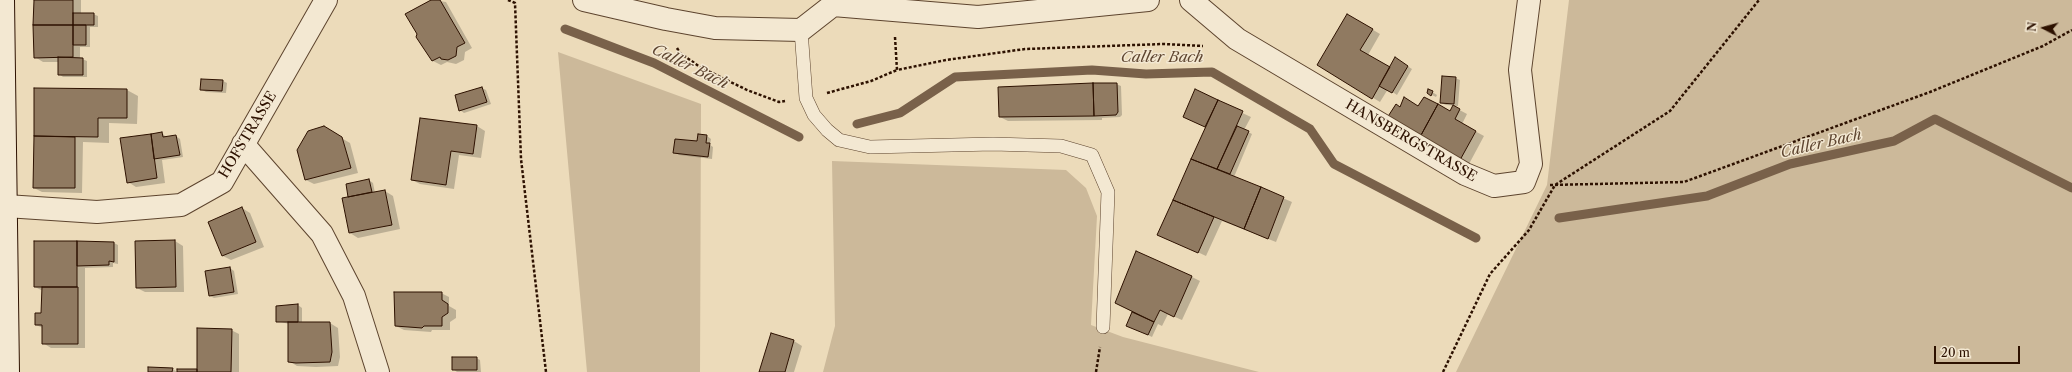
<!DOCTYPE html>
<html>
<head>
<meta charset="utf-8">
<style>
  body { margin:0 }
  #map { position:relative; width:2072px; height:372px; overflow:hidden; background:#ecdbba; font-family:"Libre Caslon Text",serif }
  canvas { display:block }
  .north { position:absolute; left:2024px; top:8px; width:40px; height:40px; -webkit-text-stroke:3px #f3e8d2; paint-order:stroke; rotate:276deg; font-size:11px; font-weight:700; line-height:16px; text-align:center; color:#2d1100 }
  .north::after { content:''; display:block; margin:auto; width:14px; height:18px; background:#2d1100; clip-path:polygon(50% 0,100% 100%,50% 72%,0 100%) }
  .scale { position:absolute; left:1934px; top:346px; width:86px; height:18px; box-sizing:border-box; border:2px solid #2d1100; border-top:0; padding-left:5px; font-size:12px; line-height:14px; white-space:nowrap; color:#2d1100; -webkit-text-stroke:3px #f3e8d2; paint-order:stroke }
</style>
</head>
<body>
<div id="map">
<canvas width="2072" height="372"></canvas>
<div class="north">N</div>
<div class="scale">20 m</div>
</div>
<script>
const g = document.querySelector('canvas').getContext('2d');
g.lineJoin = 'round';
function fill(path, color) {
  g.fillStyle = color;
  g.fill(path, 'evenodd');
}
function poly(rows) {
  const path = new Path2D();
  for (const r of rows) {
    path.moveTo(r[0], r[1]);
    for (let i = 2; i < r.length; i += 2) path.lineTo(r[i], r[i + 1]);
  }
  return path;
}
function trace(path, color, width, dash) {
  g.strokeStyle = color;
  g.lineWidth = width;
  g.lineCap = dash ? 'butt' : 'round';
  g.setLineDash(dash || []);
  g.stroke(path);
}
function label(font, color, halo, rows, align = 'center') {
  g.font = font + ' "Libre Caslon Text",serif';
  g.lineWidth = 3;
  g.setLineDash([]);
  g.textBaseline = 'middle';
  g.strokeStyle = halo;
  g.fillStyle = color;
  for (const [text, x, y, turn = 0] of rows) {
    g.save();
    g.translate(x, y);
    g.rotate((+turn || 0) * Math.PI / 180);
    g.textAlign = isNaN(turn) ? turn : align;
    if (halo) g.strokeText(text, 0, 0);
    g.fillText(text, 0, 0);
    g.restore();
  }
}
const green = poly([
  [1569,0,2072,0,2072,372,1456,372,1547,185],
  [558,52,701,104,700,372,587,372],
  [832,161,1066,170,1086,188,1097,216,1091,325,1123,337,1259,372,823,372,835,326]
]);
const shadow = poly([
  [35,0,81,0,81,14,93,14,98,16,98,27,90,27,90,47,80,47,80,58,87,61,87,77,63,77,59,74,59,62,43,62,35,57],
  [433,0,446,2,472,48,465,52,464,60,456,64,447,62,441,65,433,61,417,37],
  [1348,15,1380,34,1368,55,1389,68,1399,61,1412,69,1397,95,1388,89,1380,102,1318,65],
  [1455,78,1460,80,1458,106,1446,105,1441,103],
  [223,81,227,83,226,93,206,92,201,89],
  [1116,84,1121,86,1122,115,1120,117,1102,118,1102,120,1008,121,1000,117],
  [482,88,486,90,491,104,464,113,460,110,456,96],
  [35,89,127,90,138,96,137,124,109,123,109,143,83,142,82,193,42,192,34,188],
  [1429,90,1437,95,1436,97,1428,93],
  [1195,91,1251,117,1244,130,1252,134,1234,177,1292,202,1276,242,1222,221,1206,256,1159,234,1206,127,1188,119],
  [1454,107,1467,114,1462,124,1484,136,1469,164,1389,118,1401,108,1419,108,1451,112],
  [477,126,485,131,481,158,459,155,454,189,420,184,412,180],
  [324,128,350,143,358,173,314,184,306,180,298,150],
  [162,133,166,137,176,136,180,139,183,157,162,160,165,183,136,187,128,182],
  [707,136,711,139,710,145,713,147,712,159,679,155,675,152],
  [369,180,373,183,375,193,385,191,393,196,400,229,358,238,350,233,350,198],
  [242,208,250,213,264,247,231,260,223,256,209,222],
  [175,241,183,246,184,292,145,292,137,288],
  [35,242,114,243,118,245,118,264,113,263,113,267,85,268,85,348,51,348,43,343,43,328,36,325,42,314,43,291,35,287],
  [230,268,234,271,238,294,214,298,210,296],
  [1192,277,1200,281,1182,320,1168,314,1162,326,1158,324,1152,337,1127,325,1133,312,1116,303],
  [441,293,449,297,449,306,456,310,456,318,450,322,450,330,432,330,431,332,404,330,396,326],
  [298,305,302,308,302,323,330,323,338,328,340,357,338,366,316,367,297,366,289,361,289,324,277,321],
  [231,330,239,334,239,372,178,372,197,370],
  [771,334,794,341,802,346,794,372,760,372],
  [476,358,480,360,481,372,457,372,453,369],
  [172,369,178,372,149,372]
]);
const stream = poly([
  [565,29,654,63,799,137],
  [857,124,900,113,955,77,1092,70,1146,74,1212,72,1310,129,1334,164,1476,238],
  [1559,218,1707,196,1790,164,1894,141,1935,119,2072,188]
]);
const building = poly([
  [34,0,73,0,73,25,33,25,34,0],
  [431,0,440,0,465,43,457,47,456,56,448,60,441,59,440,57,432,61,416,37,417,34,405,14,431,0],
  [73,13,94,13,94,25,73,25,73,13],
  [1347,14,1373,29,1360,50,1390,67,1372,99,1317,65,1347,14],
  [33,25,73,25,73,57,34,58,33,25],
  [73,25,86,25,86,45,73,45,73,25],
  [58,57,83,58,83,75,58,75,58,57],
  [1395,57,1408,66,1392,93,1379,86,1395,57],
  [1442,76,1456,77,1454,104,1440,103,1442,76],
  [201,79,223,80,222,91,200,90,201,79],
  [1093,83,1094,116,999,117,998,87,1093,83],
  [1093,83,1117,83,1118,112,1116,115,1094,116,1093,83],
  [482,87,487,102,459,111,455,95,482,87],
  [34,88,127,89,127,118,98,118,98,137,34,136,34,88],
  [1195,89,1218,100,1205,127,1183,117,1195,89],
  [1428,89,1433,91,1431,96,1427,93,1428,89],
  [1404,97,1418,106,1424,97,1438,104,1420,137,1387,118,1396,104,1400,107,1404,97],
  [1218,100,1243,111,1217,169,1191,159,1218,100],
  [1438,104,1450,111,1453,105,1460,109,1455,119,1476,131,1460,160,1420,137,1438,104],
  [420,118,477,125,473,154,451,151,446,185,411,180,420,118],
  [324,126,342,137,351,168,305,180,297,150,308,131,324,126],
  [1237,126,1249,131,1230,174,1217,169,1237,126],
  [162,132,163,137,176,135,180,155,154,159,151,134,162,132],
  [151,134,157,178,127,183,120,138,151,134],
  [698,134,707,135,706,143,710,143,708,157,673,153,675,139,697,141,698,134],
  [34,136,75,137,75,188,33,188,34,136],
  [1191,159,1261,187,1244,229,1173,200,1191,159],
  [369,179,372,192,348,197,346,184,369,179],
  [1261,187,1284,197,1268,239,1244,229,1261,187],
  [385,190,392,225,349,233,342,198,385,190],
  [1173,200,1214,217,1198,253,1157,235,1173,200],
  [242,207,256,242,222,256,208,222,242,207],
  [175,240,176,287,136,288,135,241,175,240],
  [34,241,77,241,77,287,34,287,34,241],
  [77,241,114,242,114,262,109,261,109,265,77,266,77,241],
  [1136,251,1192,276,1174,317,1160,310,1154,322,1115,303,1136,251],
  [230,267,234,292,209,296,205,271,230,267],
  [42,287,78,287,78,344,42,344,42,325,35,325,35,313,41,313,42,287],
  [394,292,442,292,442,300,448,304,448,313,442,317,442,326,424,326,422,328,395,326,394,292],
  [298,304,298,322,276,322,276,306,298,304],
  [1132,312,1154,322,1148,335,1126,326,1132,312],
  [288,322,330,322,332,352,330,362,296,363,288,362,288,322],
  [197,328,232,329,231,372,197,372,197,328],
  [771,333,794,340,785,372,759,372,771,333],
  [452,357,477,357,477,370,452,370,452,357],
  [148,367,173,368,172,372,148,372,148,367],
  [177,369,197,369,197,372,177,372,177,369]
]);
const path = poly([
  [508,0,515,3,521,159,546,372],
  [895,37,897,70,946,60,1025,49,1163,44,1203,46],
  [677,48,680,53,700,67,747,90,779,102,785,101],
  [827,93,871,81,897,70],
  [1550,185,1684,182,1930,92,2043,46,2072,30],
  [1096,372,1100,347],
  [1443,372,1490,274,1529,230,1555,185,1670,111,1759,0]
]);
const lane = poly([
  [801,30,806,98,814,115,827,130,839,140,870,147,993,144,1061,146,1092,155,1108,192,1103,327]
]);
const street = poly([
  [584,0,666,19,715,28,801,30,833,5,978,17,1148,0],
  [1191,0,1237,39,1465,174,1494,186,1524,182,1531,164,1520,70,1529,0],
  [243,144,322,234,354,296,378,372],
  [6,206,97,212,181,205,222,182,326,0]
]);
const secondary = poly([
  [3,0,8,372]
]);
const streetNames = [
  ["HOFSTRASSE",248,135,-59],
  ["HANSBERGSTRASSE",1411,141,30]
];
const waterNames = [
  ["Caller Bach",1162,58],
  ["Caller Bach",690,67,26],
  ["Caller Bach",1821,144,-13]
];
fill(green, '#ccb99a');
fill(shadow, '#0003');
trace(stream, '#79614a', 9);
fill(building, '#907a61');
trace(building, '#2d1100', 1);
trace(lane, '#5d442e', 14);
trace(street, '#5d442e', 24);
trace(secondary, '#2d1100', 24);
trace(path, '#2d1100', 2.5, [3, 2]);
trace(lane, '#f3e8d2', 13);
trace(street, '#f3e8d2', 22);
trace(secondary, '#f3e8d2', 22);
label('14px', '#2d1100', '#f3e8d2', streetNames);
label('italic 15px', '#5f4631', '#f3e8d2', waterNames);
</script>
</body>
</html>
